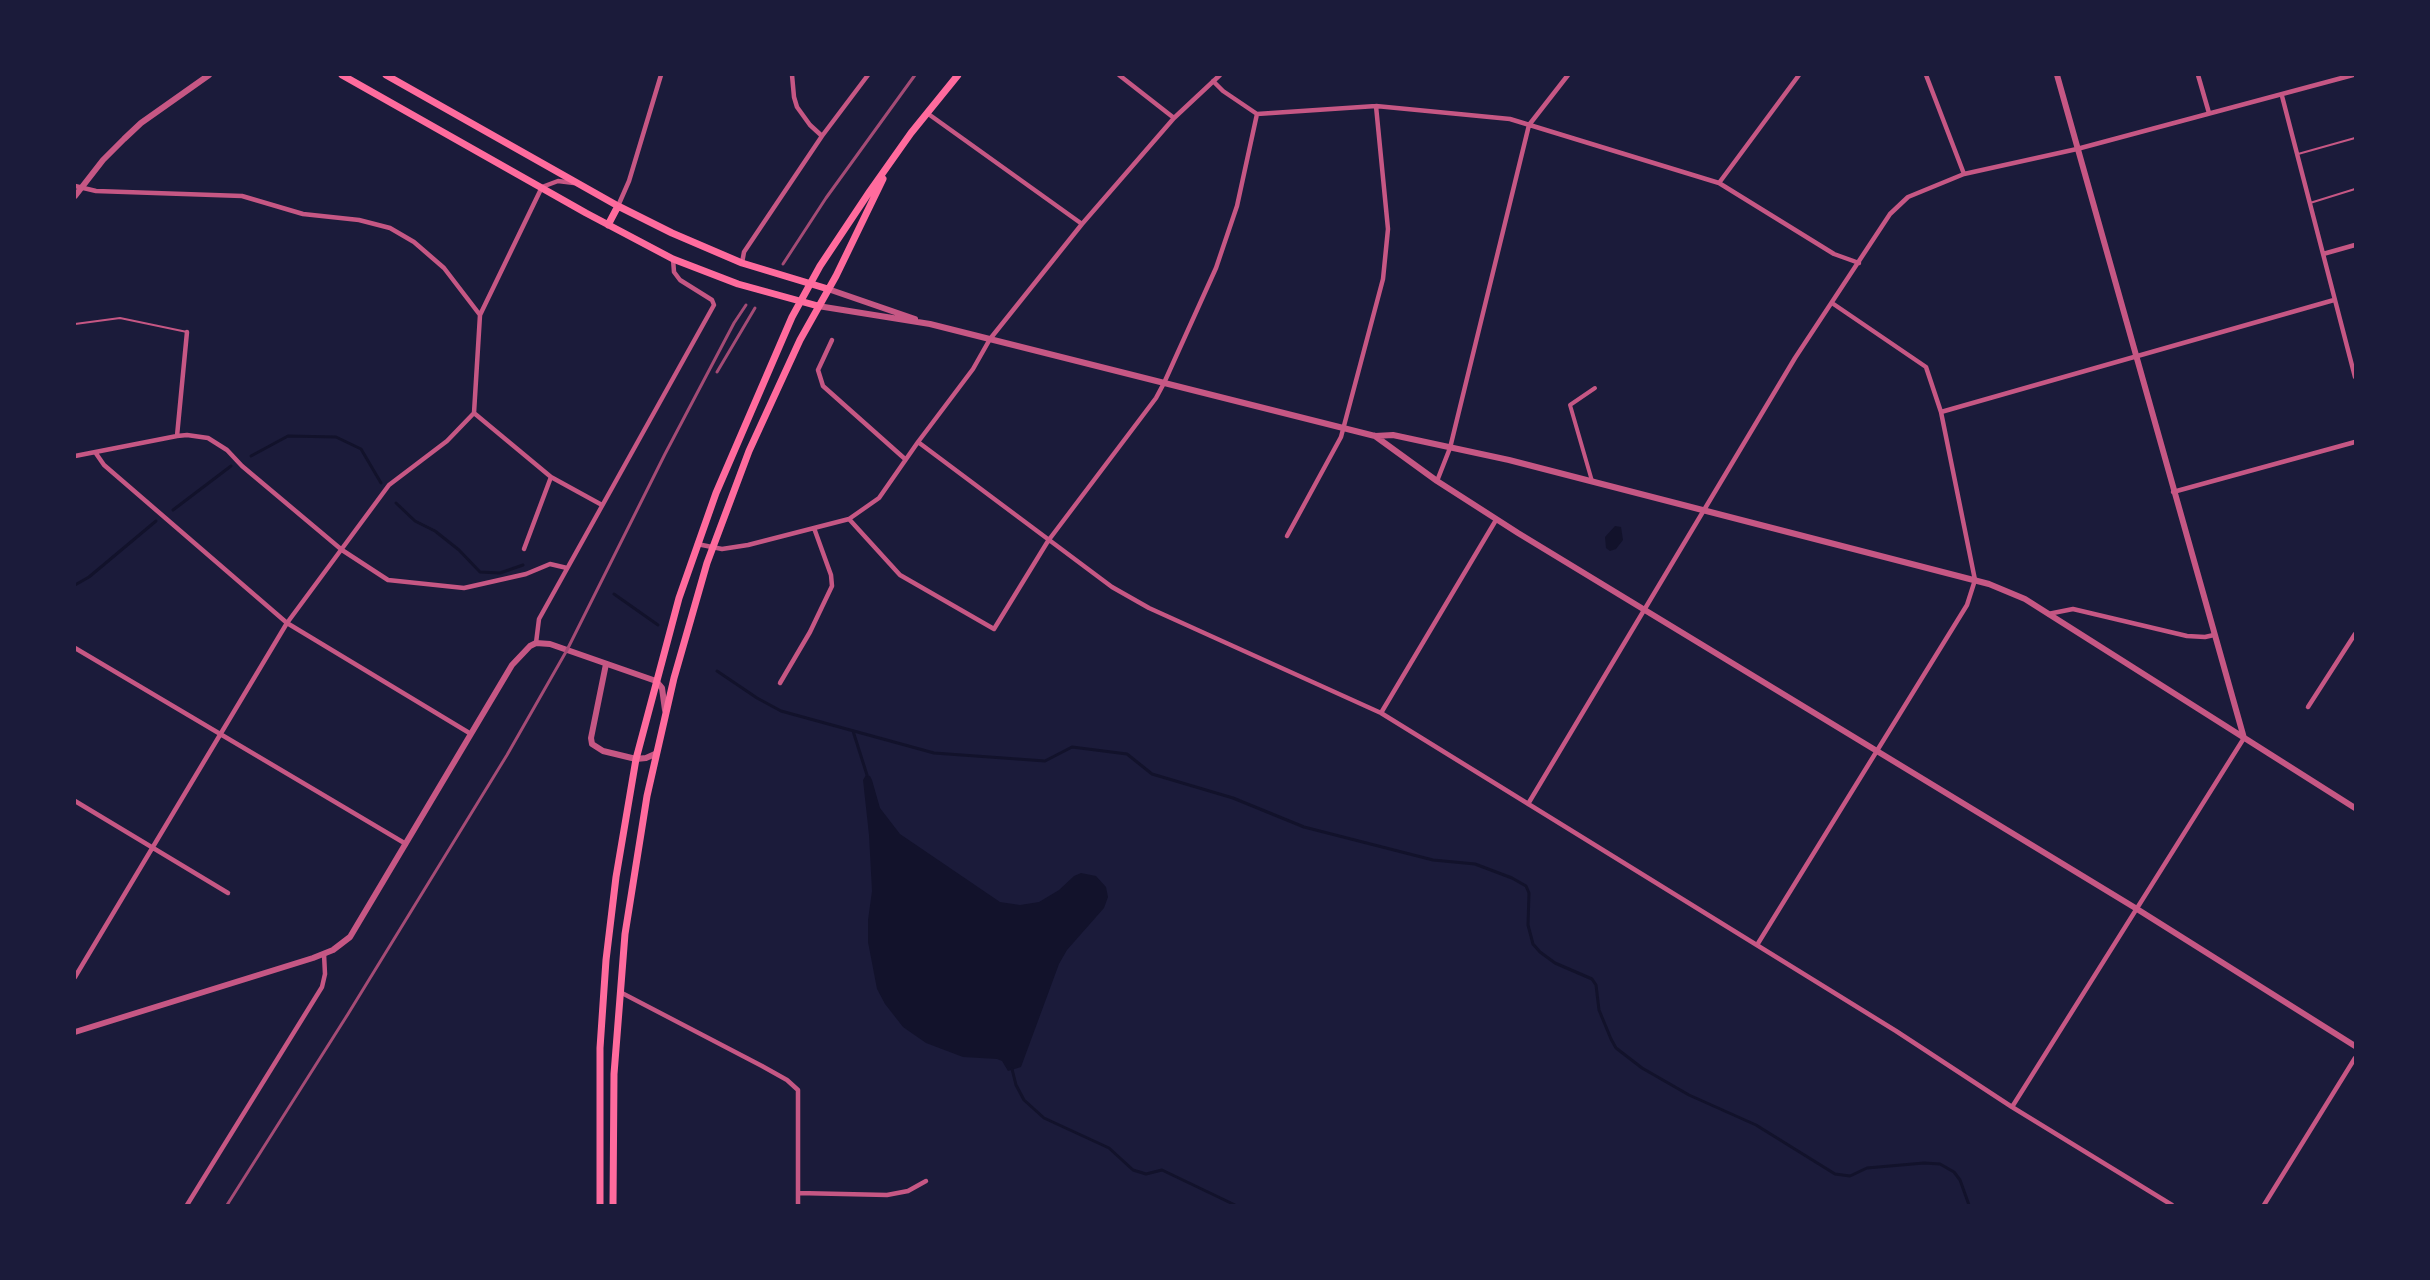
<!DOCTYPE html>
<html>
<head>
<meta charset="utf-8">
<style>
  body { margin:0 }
  #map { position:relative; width:2430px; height:1280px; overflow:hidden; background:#1b1b3a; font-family:"Source Sans 3",sans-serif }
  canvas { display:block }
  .frame { position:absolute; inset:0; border:76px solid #1b1b3a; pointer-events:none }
</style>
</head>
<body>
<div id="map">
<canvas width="2430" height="1280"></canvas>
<div class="frame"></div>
</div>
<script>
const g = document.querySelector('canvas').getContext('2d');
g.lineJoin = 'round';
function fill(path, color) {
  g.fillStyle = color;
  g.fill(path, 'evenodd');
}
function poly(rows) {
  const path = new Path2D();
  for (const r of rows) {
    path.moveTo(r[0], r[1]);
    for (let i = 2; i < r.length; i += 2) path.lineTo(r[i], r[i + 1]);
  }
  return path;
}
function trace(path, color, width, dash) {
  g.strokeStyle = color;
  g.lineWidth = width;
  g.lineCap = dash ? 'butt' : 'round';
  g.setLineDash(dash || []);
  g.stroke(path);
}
const water = poly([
  [1615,526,1621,527,1623,540,1616,549,1610,551,1606,548,1605,537],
  [866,775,870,776,872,780,880,808,900,834,1000,902,1020,905,1039,902,1059,890,1074,876,1081,873,1096,876,1106,887,1108,897,1104,908,1067,950,1059,964,1021,1067,1008,1071,1002,1061,997,1059,963,1057,926,1043,903,1027,885,1004,877,989,868,942,868,920,872,891,869,835,863,780]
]);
const stream = poly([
  [251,456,288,436,336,437,361,449,381,483],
  [396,503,415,521,435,531,459,550,480,572,500,573,523,565],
  [173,510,231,466],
  [75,585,89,577,156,521],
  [614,594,658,625],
  [717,671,757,698,781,711,934,753,1045,761,1072,747,1127,754,1152,774,1233,798,1304,827,1433,860,1475,864,1512,878,1526,886,1529,893,1528,925,1533,944,1540,952,1555,963,1592,979,1596,985,1599,1010,1611,1039,1616,1048,1642,1068,1689,1095,1756,1125,1835,1174,1850,1176,1867,1168,1924,1163,1940,1164,1954,1172,1960,1180,1969,1205],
  [853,731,867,775],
  [1012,1069,1016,1085,1024,1100,1044,1118,1109,1148,1133,1170,1146,1174,1162,1170,1235,1205]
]);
const service = poly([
  [2298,154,2355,138],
  [2310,203,2355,189],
  [75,324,120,318,187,332]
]);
const pedestrian = poly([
  [1592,481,1570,405,1595,388]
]);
const minor = poly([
  [792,75,794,97,797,107,810,125,822,136],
  [1119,75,1174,118],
  [1926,75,1964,174],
  [2198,75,2209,113],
  [1213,81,1223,91,1257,114,1376,106,1510,119,1719,183,1834,254,1859,263],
  [2282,96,2355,377],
  [927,113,1082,224],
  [1719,183,1799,75],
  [75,186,96,191,242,196,303,214,359,220,390,228,414,242,444,268,480,315],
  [618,206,629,181,661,75],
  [2323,254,2355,245],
  [742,263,744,252,822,136,868,75],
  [832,340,818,370,823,386,905,459],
  [1941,412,2334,300],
  [474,413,551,477,602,505],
  [177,436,187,332],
  [918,442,1112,587,1149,608,1381,713,1896,1031,2012,1107,2172,1205],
  [95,452,104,465,287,623,471,734],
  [75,456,177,436,187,435,208,438,227,450,242,466,342,550,388,580,464,588,526,574,550,564,567,568],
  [1437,481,1450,448,1529,125,1568,75],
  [2173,492,2355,442],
  [849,519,900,575,994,629,1048,541,1156,398,1164,383,1216,268,1237,206,1257,114],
  [1287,536,1341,437,1383,279,1388,229,1376,106],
  [697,544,722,549,748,545,849,519,879,498,918,442,973,369,990,339,1082,224,1174,118,1220,75],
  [524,549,551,477],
  [2048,614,2073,609,2187,636,2205,637,2214,635],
  [536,643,539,619,714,305,712,300,680,280,674,272,673,259],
  [75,648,406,844],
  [780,683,810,632,832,586,831,575,814,528],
  [2308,707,2355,634],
  [1381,713,1496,520],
  [75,801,228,893],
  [1528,804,1795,358,1890,214,1908,197,1964,174,2077,149,2353,75],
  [1757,945,1967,605,1975,580,1941,412,1926,367,1832,303],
  [75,977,287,623,389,485,447,441,474,413,480,315,542,187,558,181,574,183],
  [620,992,762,1066,787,1080,798,1090,798,1205],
  [2012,1107,2244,738],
  [798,1193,887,1195,908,1191,926,1181],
  [187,1205,322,987,325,974,324,954],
  [2264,1205,2355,1058]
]);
const tertiary = poly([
  [2057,75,2244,738],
  [75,196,103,160,124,139,141,123,209,75],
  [828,289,915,319],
  [818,306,930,324,1375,436,1393,435,1509,460,1989,584,2025,599,2355,808],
  [1375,436,1437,481,1518,533,2137,909,2355,1046],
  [606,664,591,738,592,744,603,751,636,759,646,758,655,754],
  [75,1032,313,958,333,950,350,937,512,665,530,646,536,643,550,644,656,681,662,688,665,710]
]);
const secondary = poly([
  [342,75,586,213,673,259,738,284,818,306],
  [386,75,618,206,672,233,742,263,828,289],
  [608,225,618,206],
  [600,1205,600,1048,606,960,616,877,636,759,679,598,716,493,792,317,820,266,870,191,911,133,958,75],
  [613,1205,614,1074,625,934,647,796,674,678,707,563,749,451,800,340,836,276,883,179]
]);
const rail = poly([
  [783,264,826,198,915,75],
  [717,372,755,308],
  [227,1205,348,1014,507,755,567,650,665,454,734,323,746,305]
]);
fill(water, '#12122b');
trace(stream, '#12122b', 3);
trace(service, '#c65784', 2);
trace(pedestrian, '#c65784', 4);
trace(minor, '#c65784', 4.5);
trace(tertiary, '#c65784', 6);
trace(secondary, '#ff6b9d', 7);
trace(rail, '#a44b75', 3);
</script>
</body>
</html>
